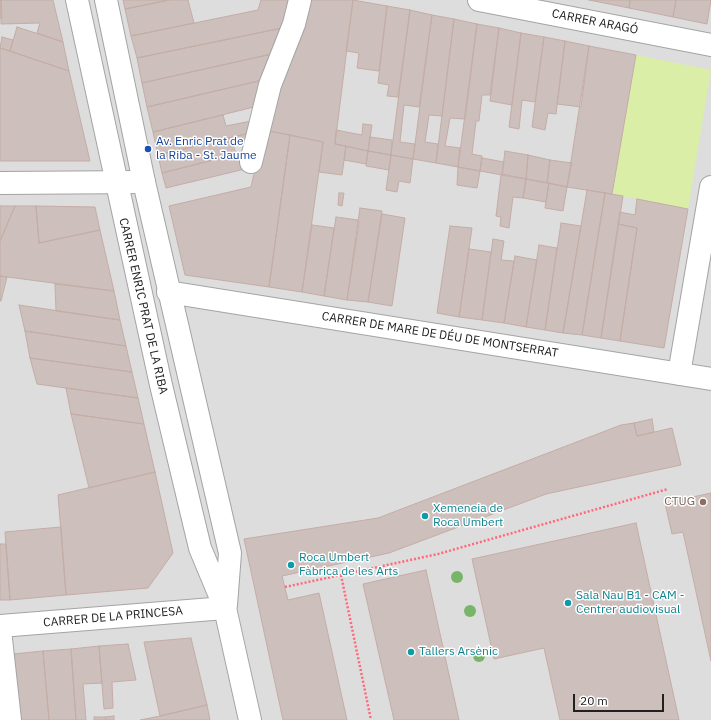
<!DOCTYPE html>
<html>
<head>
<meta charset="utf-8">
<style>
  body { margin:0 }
  #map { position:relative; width:711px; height:720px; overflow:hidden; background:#f1ebe5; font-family:"IBM Plex Sans",sans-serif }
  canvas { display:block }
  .scale { position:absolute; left:573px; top:694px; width:91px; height:18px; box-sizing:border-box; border:2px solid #202020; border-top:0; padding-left:5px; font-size:12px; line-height:14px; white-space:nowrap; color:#202020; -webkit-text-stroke:3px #fff; paint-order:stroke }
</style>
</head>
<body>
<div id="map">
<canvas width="711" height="720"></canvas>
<div class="scale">20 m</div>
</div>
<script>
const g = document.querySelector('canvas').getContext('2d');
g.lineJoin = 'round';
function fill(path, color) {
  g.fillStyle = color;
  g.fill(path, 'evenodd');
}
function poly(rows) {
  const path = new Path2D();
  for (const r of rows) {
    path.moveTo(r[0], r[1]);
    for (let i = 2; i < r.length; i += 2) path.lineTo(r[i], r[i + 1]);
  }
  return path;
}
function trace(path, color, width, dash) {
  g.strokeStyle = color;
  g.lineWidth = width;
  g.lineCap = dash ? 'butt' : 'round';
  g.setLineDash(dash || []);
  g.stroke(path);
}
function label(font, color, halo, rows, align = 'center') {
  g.font = font + ' "IBM Plex Sans",sans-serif';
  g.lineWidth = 3;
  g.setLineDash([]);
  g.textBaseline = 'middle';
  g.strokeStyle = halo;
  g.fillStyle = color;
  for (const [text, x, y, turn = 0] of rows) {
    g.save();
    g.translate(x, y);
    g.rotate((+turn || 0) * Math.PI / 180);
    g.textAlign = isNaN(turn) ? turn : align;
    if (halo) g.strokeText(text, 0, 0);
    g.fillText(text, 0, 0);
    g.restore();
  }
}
const residential = poly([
  [0,0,711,0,711,720,0,720]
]);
const grass = poly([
  [636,55,711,70,688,209,612,194]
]);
const building = poly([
  [0,0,1,0,2,18,0,18,0,0],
  [1,0,53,0,63,42,37,33,40,23,1,24,1,0],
  [123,0,169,0,125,9,123,0],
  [169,0,188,0,194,23,131,36,125,9,169,0],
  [261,0,295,0,287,27,137,58,131,36,258,10,261,0],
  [306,0,353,0,335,144,346,146,342,175,319,172,323,142,264,130,306,0],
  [353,0,387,6,379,71,357,68,359,53,346,51,353,0],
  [589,0,630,0,629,8,589,0],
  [630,0,676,0,673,17,629,8,630,0],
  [676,0,711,0,707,24,673,17,676,0],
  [387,6,410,10,398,97,387,96,389,85,378,83,387,6],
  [410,10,432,15,419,107,404,105,400,142,415,144,413,159,391,155,410,10],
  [432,15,454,19,442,116,429,115,425,142,438,144,436,163,413,159,432,15],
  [454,19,477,24,465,119,450,118,445,146,460,148,458,167,436,163,454,19],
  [477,24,499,28,490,95,482,95,479,121,476,121,472,154,482,156,480,171,458,167,477,24],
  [17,27,63,42,69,71,10,51,17,27],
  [287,27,276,53,142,83,137,58,287,27],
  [499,28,521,33,512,105,490,101,499,28],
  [521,33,544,37,535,102,522,100,519,129,509,127,521,33],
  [2,37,13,40,10,51,0,48,2,37],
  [544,37,565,41,556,114,548,113,545,130,532,127,544,37],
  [565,41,589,46,581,107,557,104,565,41],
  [589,46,636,55,612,194,567,187,589,46],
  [0,48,69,71,90,161,0,161,0,48],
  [276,53,267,79,147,107,142,83,276,53],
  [263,80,258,106,153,132,147,107,263,80],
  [223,115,226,126,256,120,254,132,158,155,153,132,223,115],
  [363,124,372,125,368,151,335,144,336,130,362,135,363,124],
  [264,130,290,135,269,287,185,275,169,206,251,187,264,130],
  [254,132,252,139,233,144,236,154,162,173,158,155,254,132],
  [290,135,323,142,302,292,269,287,290,135],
  [370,137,392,140,391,155,368,151,370,137],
  [346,146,368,151,366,164,344,160,346,146],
  [249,151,245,169,166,188,162,173,249,151],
  [368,151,391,155,389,170,366,166,368,151],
  [505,151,528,155,526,179,502,174,505,151],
  [391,155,413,159,410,183,399,181,397,192,386,190,391,155],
  [528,155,550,160,547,183,526,179,528,155],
  [482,158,504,162,502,175,480,171,482,158],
  [550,160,572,163,567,187,547,183,550,160],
  [458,167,480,171,477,188,457,185,458,167],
  [501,175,526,179,523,198,513,197,509,228,500,226,501,217,496,216,501,175],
  [526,179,549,183,546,202,523,198,526,179],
  [549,183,567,187,563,211,545,208,549,183],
  [587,190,605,193,582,335,563,333,587,190],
  [339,193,344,193,342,206,338,205,339,193],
  [605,193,623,196,601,338,582,335,605,193],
  [637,199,688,209,664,348,620,341,637,228,618,224,620,212,635,215,637,199],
  [0,206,15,206,0,241,0,206],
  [15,206,36,206,39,243,100,230,114,291,0,276,0,241,15,206],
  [36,206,95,207,100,230,39,243,36,206],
  [360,208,382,211,368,302,347,300,360,208],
  [382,214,405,218,392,306,368,302,382,214],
  [336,217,358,220,359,223,347,300,324,296,336,217],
  [561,223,581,226,563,333,545,330,561,223],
  [618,224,637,228,620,341,601,338,618,224],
  [312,225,334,228,324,296,302,292,312,225],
  [450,226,472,228,459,317,437,313,450,226],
  [493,239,504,241,501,260,514,261,504,323,482,320,493,239],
  [539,245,557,248,545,330,526,327,539,245],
  [469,249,491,252,482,320,459,317,469,249],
  [515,256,537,260,526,327,504,323,515,256],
  [0,276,7,277,1,301,0,301,0,276],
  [55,284,114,291,120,320,56,311,55,284],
  [19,305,120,320,126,346,25,331,19,305],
  [25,331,126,346,132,372,30,358,25,331],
  [30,358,132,372,138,398,37,384,30,358],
  [66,388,138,398,144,424,71,414,66,388],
  [71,414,144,424,155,472,89,488,71,414],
  [652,419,654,432,637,436,634,423,652,419],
  [634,423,637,436,672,428,681,465,546,494,389,553,282,576,288,600,319,593,347,720,283,720,244,539,378,518,621,425,634,423],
  [155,472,173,553,148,588,66,595,58,495,155,472],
  [711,493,711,661,683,532,672,534,665,503,711,493],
  [636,523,679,720,560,720,544,648,494,659,472,559,636,523],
  [61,527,66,595,10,600,5,532,61,527],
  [0,544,6,544,10,600,0,600,0,544],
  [426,570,459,720,394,720,363,584,426,570],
  [191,638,207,705,160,716,144,642,191,638],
  [128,644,136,680,112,682,113,708,104,709,99,646,128,644],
  [99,646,102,683,83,684,86,720,76,720,71,649,99,646],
  [71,649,76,720,49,720,43,651,71,649],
  [43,651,49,720,21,720,13,654,43,651],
  [207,705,210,720,140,720,160,716,207,705],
  [114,716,114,720,106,720,105,717,114,716],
  [94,717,105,717,106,720,94,720,94,717]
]);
const path = poly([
  [341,575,371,720],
  [285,587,438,554,668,489]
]);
const pedestrian = poly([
  [251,162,270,85,294,24,300,0]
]);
const minor = poly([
  [479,0,711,45],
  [0,183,144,182],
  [168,292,711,379],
  [679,374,711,187],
  [0,626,225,608],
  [0,630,10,720]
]);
const tertiary = poly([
  [77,0,161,385,200,548,225,608,250,720],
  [106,0,144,182,230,553,226,605]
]);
const trees = [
  [457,577],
  [470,611],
  [479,656]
];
const markers = [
  [148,149,4,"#1a4fb4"],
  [703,502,4,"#8d6e63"],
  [425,516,4,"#0f9aa8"],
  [291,565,4,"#0f9aa8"],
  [568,603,4,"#0f9aa8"],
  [411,652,4,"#0f9aa8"]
];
const streetNames = [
  ["CARRER ARAGÓ",595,22,11],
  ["CARRER ENRIC PRAT DE LA RIBA",143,306,77],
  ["CARRER DE MARE DE DÉU DE MONTSERRAT",440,335,9],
  ["CARRER DE LA PRINCESA",113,617,-5]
];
const transitNames = [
  ["Av. Enric Prat de",156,142],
  ["la Riba - St. Jaume",156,156]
];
const educationNames = [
  ["CTUG",695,502]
];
const cultureNames = [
  ["Xemeneia de",433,509],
  ["Roca Umbert",433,523],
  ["Roca Umbert",299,558],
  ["Fàbrica de les Arts",299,572],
  ["Sala Nau B1 - CAM -",576,596],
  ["Centrer audiovisual",576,610],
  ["Tallers Arsènic",419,652]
];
fill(residential, '#dedddd');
fill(grass, '#daeea8');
fill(building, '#cdbfbb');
trace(building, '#c4ada7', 1);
trace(pedestrian, '#a4a4a4', 24);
trace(minor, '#a4a4a4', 24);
trace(tertiary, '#a4a4a4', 24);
trace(path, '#ff6879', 2.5, [2, 2]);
trace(pedestrian, '#fff', 22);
trace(minor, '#fff', 22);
trace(tertiary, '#fff', 22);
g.fillStyle = '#78b569';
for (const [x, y] of trees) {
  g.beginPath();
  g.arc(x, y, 6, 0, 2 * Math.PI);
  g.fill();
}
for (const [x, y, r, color] of markers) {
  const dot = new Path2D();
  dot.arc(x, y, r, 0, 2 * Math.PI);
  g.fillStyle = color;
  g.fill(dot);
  trace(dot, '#fff', 1.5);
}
label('12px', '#202020', '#fff', streetNames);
label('12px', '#164399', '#fff', transitNames, 'left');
label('12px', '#785e54', '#fff', educationNames, 'right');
label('12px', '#0d838f', '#fff', cultureNames, 'left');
</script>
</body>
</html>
